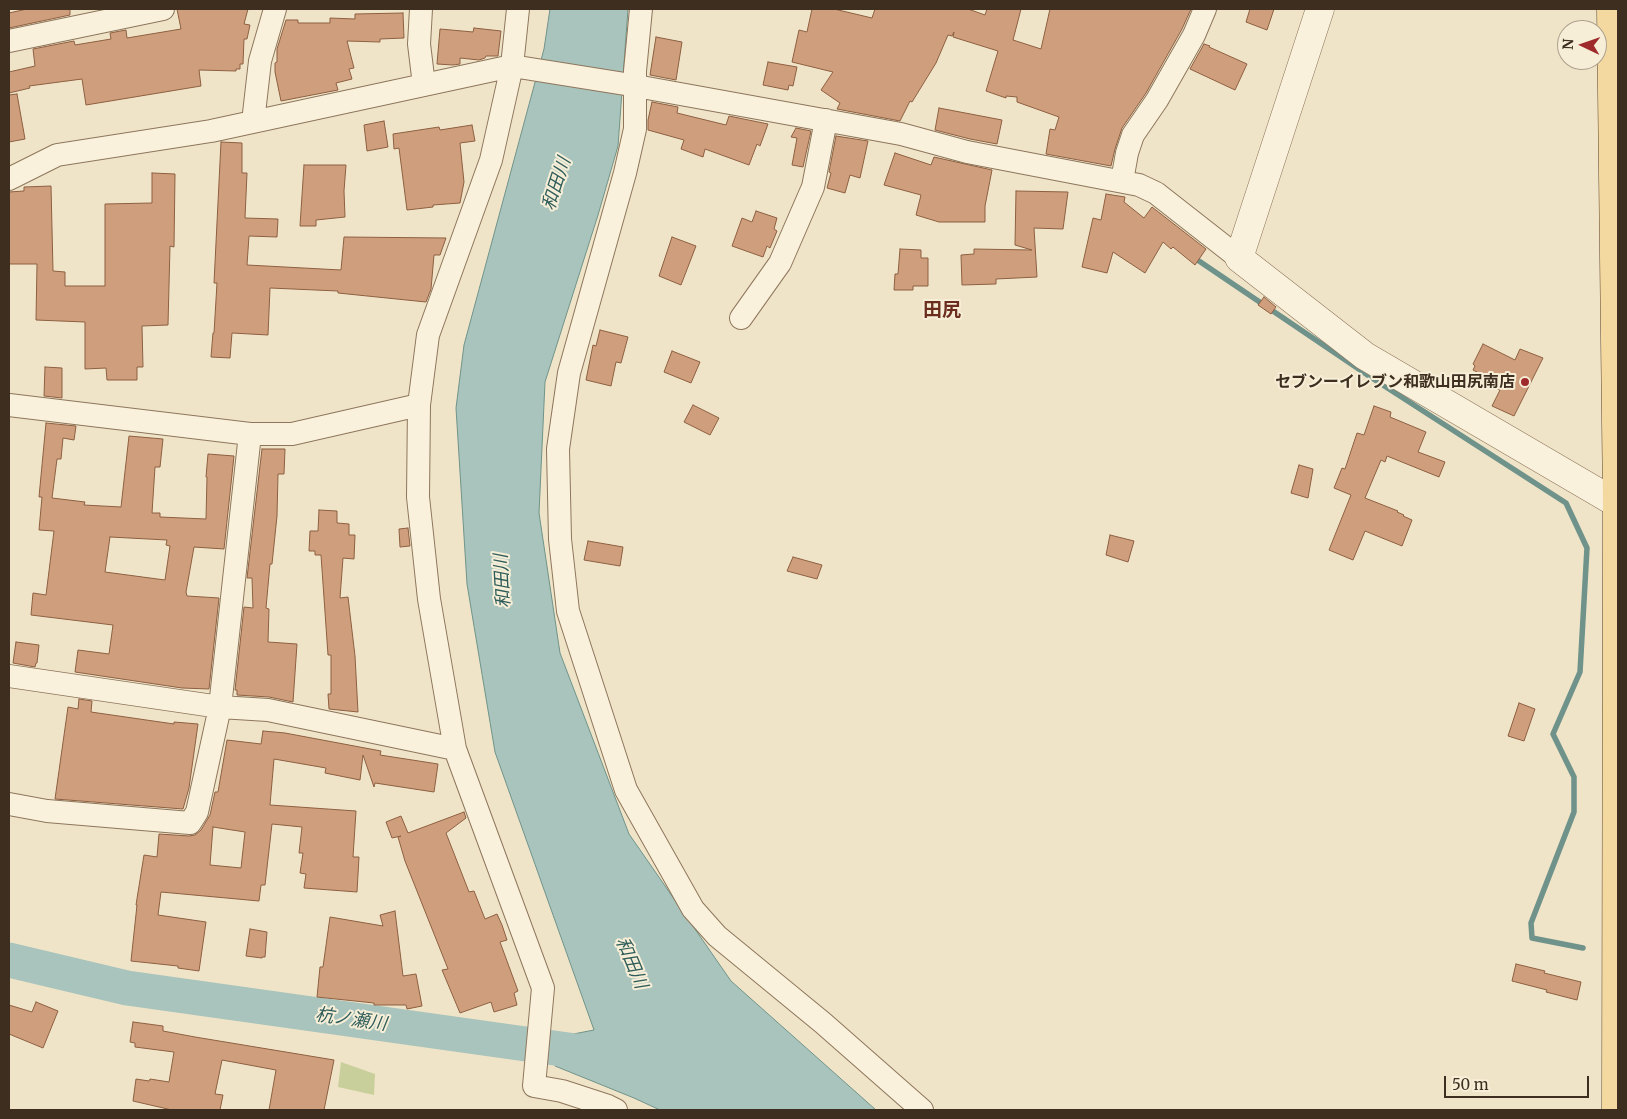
<!DOCTYPE html>
<html>
<head>
<meta charset="utf-8">
<style>
  body { margin:0 }
  #map { position:relative; width:1627px; height:1119px; overflow:hidden; background:#f0e4c8; font-family:Merriweather,serif }
  canvas { display:block }
  .frame { position:absolute; inset:0; border:10px solid #3d2e20; pointer-events:none }
  .north { position:absolute; left:1557px; top:20px; width:50px; height:50px; box-sizing:border-box; background:#f7eed8; border:1px solid #ada18e; border-radius:50%; rotate:273deg; font-size:14px; font-weight:700; line-height:20px; text-align:center; color:#3d2e20 }
  .north::after { content:''; display:block; margin:auto; width:18px; height:22px; background:#9e2a2b; clip-path:polygon(50% 0,100% 100%,50% 72%,0 100%) }
  .scale { position:absolute; left:1444px; top:1076px; width:145px; height:22px; box-sizing:border-box; border:2px solid #3d2e20; border-top:0; padding-left:6px; font-size:15px; line-height:18px; white-space:nowrap; color:#3d2e20; -webkit-text-stroke:4px #f7eed8; paint-order:stroke }
</style>
</head>
<body>
<div id="map">
<canvas width="1627" height="1119"></canvas>
<div class="frame"></div>
<div class="north">N</div>
<div class="scale">50 m</div>
</div>
<script>
const g = document.querySelector('canvas').getContext('2d');
g.lineJoin = 'round';
function fill(path, color) {
  g.fillStyle = color;
  g.fill(path, 'evenodd');
}
function poly(rows) {
  const path = new Path2D();
  for (const r of rows) {
    path.moveTo(r[0], r[1]);
    for (let i = 2; i < r.length; i += 2) path.lineTo(r[i], r[i + 1]);
  }
  return path;
}
function trace(path, color, width, dash) {
  g.strokeStyle = color;
  g.lineWidth = width;
  g.lineCap = dash ? 'butt' : 'round';
  g.setLineDash(dash || []);
  g.stroke(path);
}
function label(font, color, halo, rows, align = 'center') {
  g.font = font + ' Merriweather,"Noto Sans JP",serif';
  g.lineWidth = 4;
  g.setLineDash([]);
  g.textBaseline = 'middle';
  g.strokeStyle = halo;
  g.fillStyle = color;
  for (const [text, x, y, turn = 0] of rows) {
    g.save();
    g.translate(x, y);
    g.rotate((+turn || 0) * Math.PI / 180);
    g.textAlign = isNaN(turn) ? turn : align;
    if (halo) g.strokeText(text, 0, 0);
    g.fillText(text, 0, 0);
    g.restore();
  }
}
const green = poly([
  [341,1062,375,1074,374,1095,338,1087]
]);
const water = poly([
  [550,9,628,9,618,146,598,215,545,382,539,513,560,653,629,834,731,981,876,1110,660,1110,634,1098,555,1066,558,1037,594,1030,495,752,467,584,456,408,464,345,544,49,550,9]
]);
const stream = poly([
  [1199,261,1372,378,1566,503,1587,548,1580,672,1553,734,1574,777,1574,812,1531,923,1532,938,1583,948]
]);
const river = poly([
  [9,960,127,988,604,1055]
]);
const building = poly([
  [27,9,70,9,70,15,9,28,9,13,27,9],
  [177,9,248,9,244,24,250,25,247,39,244,39,243,64,240,64,240,69,236,69,236,71,199,70,201,86,86,105,82,79,29,86,30,88,9,93,9,72,35,66,33,49,74,41,75,45,111,39,110,33,126,30,127,38,181,29,177,9],
  [812,9,834,9,872,18,875,9,968,9,985,15,987,9,1021,9,1013,40,1041,49,1050,9,1191,9,1182,29,1146,93,1122,128,1115,149,1111,166,1046,154,1050,129,1055,130,1059,117,1017,102,1017,97,1006,96,1006,98,986,91,998,51,953,37,954,32,952,36,948,35,936,63,912,102,910,101,900,121,837,109,840,103,821,90,833,72,792,62,799,30,807,32,812,9],
  [1250,9,1274,9,1267,30,1246,22,1250,9],
  [403,13,404,38,380,39,380,42,347,41,354,68,349,69,352,79,336,83,338,90,281,101,275,72,275,63,277,62,277,49,286,20,298,20,298,23,330,23,330,18,355,19,355,14,403,13],
  [474,28,501,31,498,56,486,56,485,58,479,60,460,58,460,64,453,65,437,64,440,29,473,32,474,28],
  [656,37,682,42,676,80,650,75,656,37],
  [1204,44,1210,46,1209,47,1247,64,1235,90,1190,69,1204,44],
  [768,62,797,67,793,86,789,85,788,90,763,85,768,62],
  [17,94,25,139,9,142,9,95,17,94],
  [652,102,678,107,677,113,726,125,729,116,768,124,760,146,757,144,749,165,705,149,703,157,681,149,684,140,648,130,648,120,652,102],
  [939,108,1002,120,997,144,970,139,935,130,939,108],
  [384,121,388,147,367,151,364,125,384,121],
  [472,125,475,141,460,143,464,182,460,203,433,205,433,207,407,210,399,148,394,149,393,134,439,127,440,130,472,125],
  [796,128,811,131,803,167,792,165,797,138,791,137,796,128],
  [836,136,868,141,860,178,850,175,845,193,827,188,831,173,829,172,836,136],
  [221,142,242,143,242,173,247,173,245,218,278,219,277,237,249,236,247,265,341,270,344,237,446,238,440,255,434,255,431,289,426,302,338,293,338,291,270,288,268,335,232,333,230,358,211,357,213,333,214,333,217,283,214,283,221,142],
  [895,153,931,165,934,157,992,170,985,206,985,222,939,222,916,215,921,195,884,185,895,153],
  [304,165,346,165,344,191,345,217,316,220,316,226,300,226,304,165],
  [152,173,175,174,174,247,170,246,168,325,142,326,143,367,137,367,137,380,107,380,106,368,85,369,85,322,36,320,37,264,9,264,9,192,24,191,24,187,51,186,53,271,65,272,65,286,105,286,105,204,152,203,152,173],
  [1016,191,1068,192,1063,229,1034,228,1037,277,996,279,996,284,962,285,961,255,974,254,974,249,1032,250,1015,245,1016,191],
  [1106,194,1125,197,1124,202,1144,218,1152,207,1206,249,1195,265,1173,247,1171,249,1163,242,1145,273,1113,252,1107,273,1082,267,1093,218,1101,220,1106,194],
  [756,211,777,218,774,229,777,231,770,248,767,246,763,257,732,246,742,218,752,222,756,211],
  [672,237,696,246,681,285,659,276,672,237],
  [900,249,921,250,921,258,928,258,928,286,913,286,913,290,894,290,895,274,898,274,900,249],
  [1264,297,1276,307,1271,314,1258,305,1264,297],
  [600,330,628,337,621,363,616,362,611,386,586,380,593,345,596,346,600,330],
  [1483,344,1515,360,1520,349,1543,358,1514,416,1492,406,1500,390,1475,377,1477,372,1473,370,1475,366,1473,364,1483,344],
  [672,351,700,362,691,383,664,372,672,351],
  [45,367,62,368,62,398,44,396,45,367],
  [693,405,719,418,710,435,684,422,693,405],
  [1374,406,1391,412,1390,417,1426,432,1418,452,1445,462,1439,477,1387,456,1385,462,1381,460,1365,498,1398,511,1397,512,1404,515,1403,516,1412,520,1402,546,1365,531,1353,560,1329,550,1351,495,1334,488,1342,468,1345,469,1357,433,1364,435,1374,406],
  [46,423,76,426,74,440,63,438,61,459,57,459,52,498,85,502,84,505,121,507,129,436,163,439,160,467,155,467,152,513,160,513,160,517,206,519,207,477,206,477,208,454,234,456,224,549,194,547,186,592,187,596,219,598,209,689,182,688,75,672,78,650,109,654,113,625,31,615,33,593,46,595,54,531,39,530,42,497,39,497,46,423],
  [110,537,167,540,166,545,170,546,165,580,105,572,110,537],
  [262,449,285,449,284,474,278,474,277,516,272,564,270,564,266,608,269,609,268,642,297,644,293,702,269,697,237,695,237,690,235,690,244,607,253,608,252,578,247,578,262,449],
  [1299,465,1313,469,1308,498,1291,493,1299,465],
  [319,510,337,511,337,523,349,524,349,535,355,535,354,559,343,558,340,598,348,597,355,656,358,712,329,709,328,694,331,694,331,655,328,655,321,555,315,555,315,551,309,551,310,531,318,531,319,510],
  [408,528,410,546,400,547,399,529,408,528],
  [1110,535,1134,541,1128,562,1106,555,1110,535],
  [588,541,623,547,620,566,584,560,588,541],
  [793,557,822,565,817,579,787,571,793,557],
  [16,642,39,645,37,663,36,663,35,667,13,663,16,642],
  [79,699,92,701,91,712,174,724,174,722,198,724,189,788,183,809,55,799,68,707,78,709,79,699],
  [1519,703,1535,709,1524,741,1508,736,1519,703],
  [263,731,285,733,381,751,380,755,438,764,434,792,375,783,374,787,363,755,360,780,325,773,326,768,274,759,270,805,356,811,353,857,359,857,357,892,304,888,306,874,300,873,303,853,299,853,302,827,272,824,265,885,261,885,259,901,161,892,158,915,206,922,199,971,178,968,178,966,131,961,137,905,136,905,144,855,157,857,159,834,189,836,195,835,201,830,210,815,215,792,218,792,227,740,261,744,263,731],
  [213,827,245,832,241,868,210,865,213,827],
  [464,812,466,818,446,833,469,892,474,891,485,919,497,914,502,925,507,940,500,942,518,991,514,993,517,1005,494,1012,491,1002,460,1013,442,970,448,969,405,861,398,837,401,836,392,838,386,822,401,816,408,833,464,812],
  [395,911,403,976,416,974,422,1006,407,1009,406,1005,374,1005,374,1003,317,997,320,967,323,967,330,917,383,926,380,915,395,911],
  [250,929,267,932,265,957,262,957,262,958,246,956,250,929],
  [1516,964,1545,971,1544,973,1581,982,1577,1000,1546,992,1547,990,1512,981,1516,964],
  [36,1002,58,1011,43,1048,9,1034,9,1005,32,1012,36,1002],
  [133,1022,163,1026,163,1031,195,1037,334,1060,324,1110,269,1110,276,1070,222,1060,215,1094,223,1095,220,1110,172,1110,133,1101,136,1079,149,1081,150,1079,169,1082,174,1052,135,1047,135,1043,130,1042,133,1022]
]);
const minor = poly([
  [421,9,419,44,424,85],
  [518,9,512,66,491,160,428,335,419,405,418,497,429,599,455,749,543,988,534,1086,562,1091,608,1106,616,1110],
  [641,9,635,71,635,129,625,173,569,373,558,449,560,539,568,611,626,790,693,909,717,936,823,1023,922,1110],
  [9,41,163,9],
  [253,122,260,61,275,9],
  [9,179,57,155,211,131,512,66,625,84,901,134,967,152,1139,185,1156,193,1239,258],
  [1122,181,1127,153,1133,135,1157,100,1194,35,1205,9],
  [741,318,780,263,813,187,826,120],
  [9,405,250,434],
  [9,676,220,707,268,710,455,749],
  [9,804,47,811,190,823,197,812,220,707,250,434,292,434,419,405]
]);
const tertiary = poly([
  [1320,9,1239,258,1365,356,1618,504]
]);
const primary = poly([
  [1611,9,1617,503,1616,1110]
]);
const markers = [
  [1525,382,5,"#9e2a2b"]
];
const poiNames = [
  ["セブンーイレブン和歌山田尻南店",1515,382]
];
const waterNames = [
  ["和田川",557,184,-72],
  ["和田川",503,581,-93],
  ["和田川",631,963,67],
  ["杭ノ瀬川",351,1020,8]
];
const quarterNames = [
  ["田尻",942,311]
];
fill(green, '#c9cf9b');
fill(water, '#a9c4bc');
trace(water, '#6f938a', 1);
trace(stream, '#6f938a', 5.5);
trace(river, '#a9c4bc', 35);
fill(building, '#cf9f7d');
trace(building, '#8d5f41', 1);
trace(minor, '#8d765c', 24);
trace(tertiary, '#8d765c', 29);
trace(primary, '#5b4430', 29);
trace(minor, '#faf1dc', 22);
trace(tertiary, '#faf1dc', 28);
trace(primary, '#f3d9a0', 28);
for (const [x, y, r, color] of markers) {
  const dot = new Path2D();
  dot.arc(x, y, r, 0, 2 * Math.PI);
  g.fillStyle = color;
  g.fill(dot);
  trace(dot, '#f7eed8', 2);
}
label('bold 16px', '#3d2e20', '#f7eed8', poiNames, 'right');
label('italic 18px', '#2f5d5a', '#f7eed8', waterNames);
label('bold 19px', '#6b2e1e', '#f7eed8', quarterNames);
</script>
</body>
</html>
